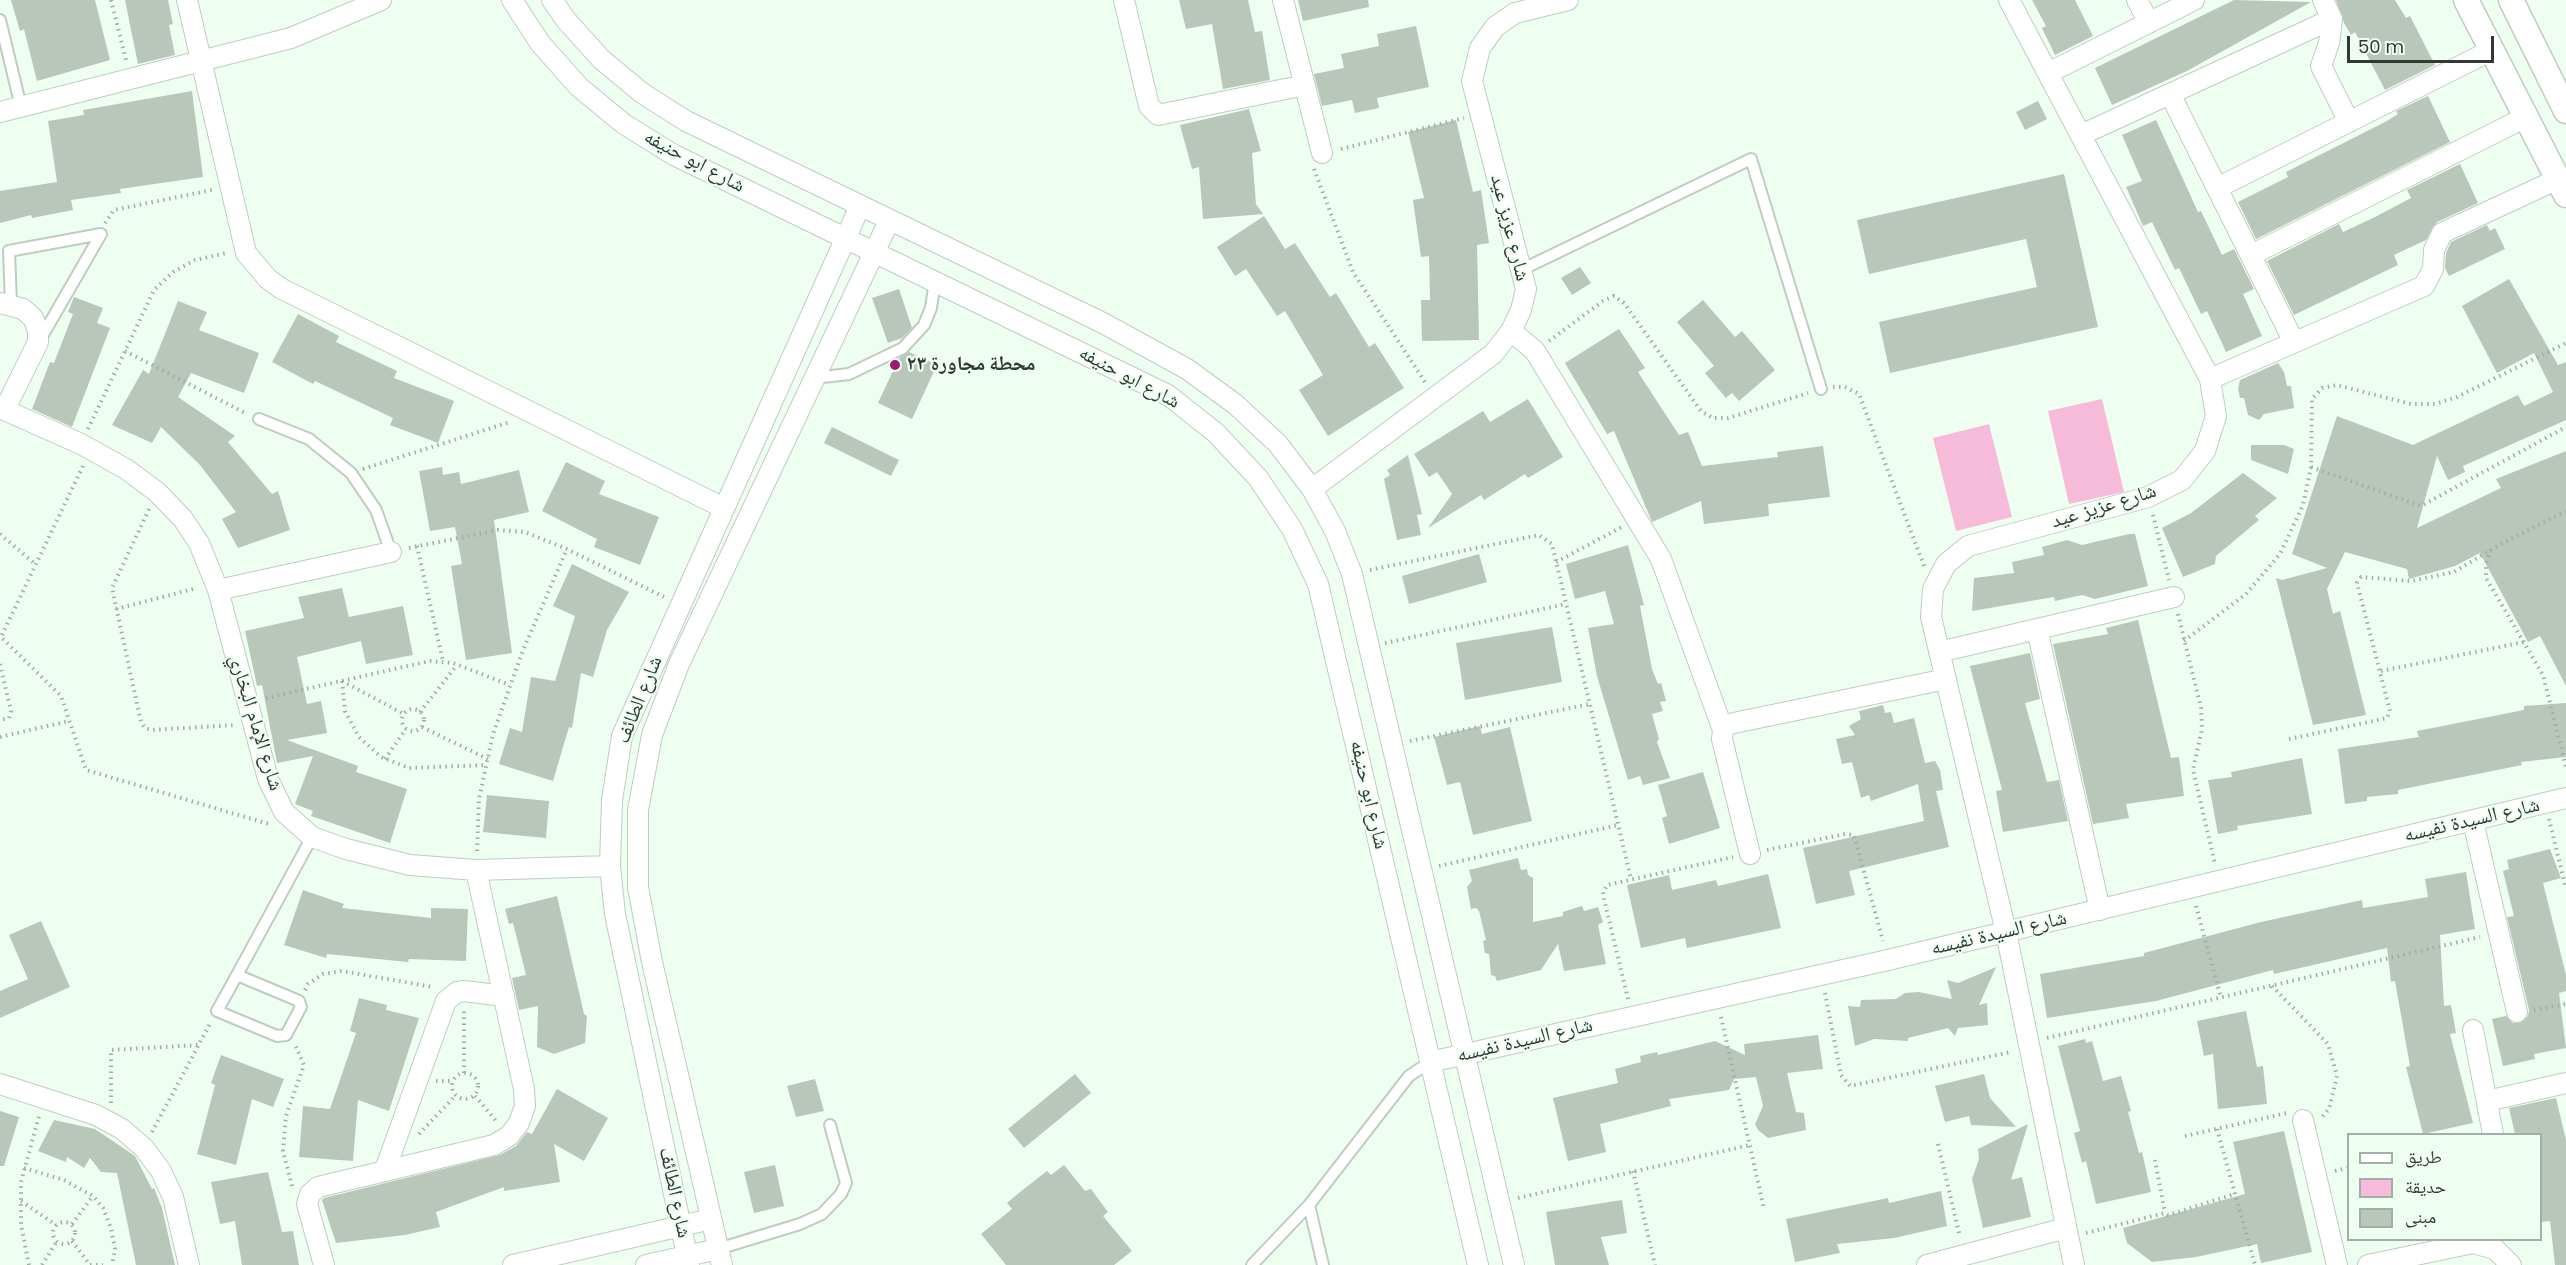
<!DOCTYPE html>
<html>
<head>
<meta charset="utf-8">
<style>
  body { margin:0 }
  #map { position:relative; width:2566px; height:1265px; overflow:hidden; background:#eefff1; font-family:Poppins,"Noto Naskh Arabic",sans-serif }
  canvas { display:block }
  .legend { position:absolute; left:2347px; top:1133px; width:195px; height:108px; box-sizing:border-box; background:#eefff1; border:2px solid #a3afa5; margin:0; padding:8px 10px; list-style:none; font-size:18px; color:#323833 }
  .legend li { display:flex; align-items:center; gap:12px; height:30px }
  .legend b { width:30px; border:2px solid #a3afa5 }
  .scale { position:absolute; left:2347px; top:36px; width:147px; height:27px; box-sizing:border-box; border:3px solid #323833; border-top:0; padding-left:8px; font-size:18px; line-height:21px; white-space:nowrap; color:#323833; -webkit-text-stroke:4px #eefff1; paint-order:stroke }
</style>
</head>
<body>
<div id="map">
<canvas width="2566" height="1265"></canvas>
<ul class="legend">
<li><b style="height:8px;background:#fff"></b>طريق</li>
<li><b style="height:16px;background:#f7bbda"></b>حديقة</li>
<li><b style="height:16px;background:#b8c7ba"></b>مبنى</li>
</ul>
<div class="scale">50 m</div>
</div>
<script>
const g = document.querySelector('canvas').getContext('2d');
g.lineJoin = 'round';
function fill(path, color) {
  g.fillStyle = color;
  g.fill(path, 'evenodd');
}
function poly(rows) {
  const path = new Path2D();
  for (const r of rows) {
    if (r.length === 3) {
      path.moveTo(r[0] + r[2], r[1]);
      path.arc(r[0], r[1], r[2], 0, 2 * Math.PI);
      continue;
    }
    path.moveTo(r[0], r[1]);
    for (let i = 2; i < r.length; i += 2) path.lineTo(r[i], r[i + 1]);
  }
  return path;
}
function trace(path, color, width, dash) {
  g.strokeStyle = color;
  g.lineWidth = width;
  g.lineCap = dash ? 'butt' : 'round';
  g.setLineDash(dash || []);
  g.stroke(path);
}
function label(font, color, halo, rows, align = 'center') {
  g.font = font + ' Poppins,"Noto Naskh Arabic",sans-serif';
  g.lineWidth = 4.5;
  g.setLineDash([]);
  g.textBaseline = 'middle';
  g.strokeStyle = halo;
  g.fillStyle = color;
  for (const [text, x, y, turn = 0] of rows) {
    g.save();
    g.translate(x, y);
    g.rotate((+turn || 0) * Math.PI / 180);
    g.textAlign = isNaN(turn) ? turn : align;
    if (halo) g.strokeText(text, 0, 0);
    g.fillText(text, 0, 0);
    g.restore();
  }
}
const green = poly([
  [2102,399,2124,492,2069,504,2048,411],
  [1989,424,2012,517,1956,531,1933,438]
]);
const building = poly([
  [11,0,95,0,110,60,37,81,24,29,20,31],
  [125,0,168,0,173,24,169,25,175,55,138,64],
  [1179,0,1248,0,1255,32,1262,31,1270,80,1223,89,1212,24,1186,29],
  [1298,0,1368,0,1369,7,1303,21],
  [2032,0,2075,0,2093,36,2055,55,2042,28,2046,26],
  [2234,0,2311,2,2187,71,2112,105,2095,68],
  [2336,0,2395,0,2406,18,2410,16,2435,65,2385,90,2355,32,2351,35,2344,23],
  [1416,26,1429,87,1377,98,1379,108,1355,113,1352,100,1322,106,1314,74,1344,68,1341,54,1379,46,1377,34],
  [192,91,203,177,120,189,121,193,71,200,73,210,32,218,31,215,0,223,0,191,57,182,48,121,84,115,83,110],
  [2428,96,2450,142,2256,239,2238,202,2288,177,2286,172,2387,121,2398,114,2396,111],
  [2038,101,2047,119,2025,130,2016,112],
  [1249,109,1261,151,1252,153,1256,204,1263,214,1203,219,1199,167,1192,169,1180,125],
  [1456,120,1473,192,1481,190,1489,243,1477,245,1479,340,1422,341,1421,300,1430,300,1429,256,1421,257,1413,200,1424,198,1408,132],
  [2156,120,2198,212,2201,211,2222,255,2234,249,2254,289,2243,294,2262,336,2226,352,2207,311,2201,314,2179,268,2175,270,2152,222,2143,226,2126,187,2142,181,2122,135],
  [2460,164,2478,203,2437,222,2426,240,2394,255,2398,265,2294,315,2267,261,2339,224,2343,232,2375,217,2411,198,2407,190],
  [2064,174,2098,327,1890,373,1879,322,2037,287,2026,239,1869,274,1857,220],
  [1264,216,1285,249,1295,243,1330,297,1336,293,1369,347,1375,343,1404,388,1328,436,1299,390,1323,375,1285,311,1277,316,1246,269,1235,276,1217,247],
  [2487,225,2490,231,2495,228,2505,249,2449,276,2445,268,2446,253,2451,242],
  [1580,267,1591,283,1572,295,1561,278],
  [2509,279,2558,365,2566,362,2566,420,2463,466,2465,472,2448,480,2437,456,2417,528,2501,488,2496,479,2566,451,2566,686,2540,636,2528,642,2480,553,2455,566,2409,579,2407,569,2345,552,2327,589,2333,614,2340,611,2366,715,2313,725,2276,578,2282,580,2327,568,2292,554,2337,416,2413,445,2518,395,2524,406,2553,392,2534,353,2497,373,2462,306],
  [899,289,912,328,902,338,888,343,872,298],
  [74,297,103,308,97,323,110,328,72,427,32,409,50,362,54,363,73,314,68,312],
  [1703,300,1735,337,1742,331,1775,370,1739,401,1732,393,1726,398,1705,373,1714,366,1677,322],
  [178,301,207,312,199,330,259,353,244,393,191,373,178,397,235,436,228,442,272,494,278,491,290,530,238,548,222,519,236,512,200,465,161,427,152,443,112,425,143,370,149,374],
  [298,314,339,336,336,342,397,371,394,378,454,401,438,443,390,425,393,418,315,381,313,384,272,362],
  [1619,329,1645,368,1638,372,1679,435,1688,432,1702,466,1778,457,1777,452,1823,446,1830,497,1768,504,1769,516,1704,524,1701,501,1652,522,1614,431,1607,434,1565,363],
  [909,352,937,365,912,419,878,403,899,358],
  [2278,363,2284,372,2287,386,2291,386,2294,408,2264,414,2259,420,2248,415,2244,398,2240,398,2238,389,2240,380],
  [1528,399,1563,457,1528,478,1525,474,1484,500,1481,495,1428,528,1452,494,1437,472,1429,477,1414,454,1483,411,1490,422],
  [832,427,899,460,891,476,824,443],
  [2251,445,2284,445,2294,449,2288,474,2251,460],
  [1408,455,1422,514,1417,515,1421,535,1397,540,1384,479,1390,475,1387,470],
  [566,462,605,481,599,494,659,517,640,565,594,547,597,539,542,511],
  [442,467,443,475,459,472,461,484,519,470,529,512,494,520,512,653,466,660,451,566,462,564,455,527,430,531,419,471],
  [2243,473,2277,498,2255,516,2259,520,2216,556,2215,564,2183,577,2162,528,2191,513],
  [2129,534,2135,534,2148,586,2095,599,2082,595,2055,601,2054,597,1972,611,1974,578,2014,573,2012,562,2044,555,2042,547,2067,540,2082,545],
  [1628,545,1644,605,1640,606,1652,669,1658,684,1661,683,1666,701,1660,702,1663,711,1652,714,1659,739,1657,742,1670,778,1643,785,1640,776,1628,780,1597,676,1588,628,1614,624,1605,591,1575,599,1566,564],
  [1479,554,1487,582,1409,604,1402,576],
  [572,564,629,592,607,630,593,677,581,673,572,728,569,727,553,781,499,764,510,728,522,732,531,677,555,681,575,616,553,606],
  [342,588,349,617,403,606,413,655,366,664,361,641,297,657,307,704,321,701,327,733,287,740,358,766,356,772,407,789,390,843,311,816,313,811,295,804,313,756,277,763,262,685,257,686,245,631,304,618,298,597],
  [2138,620,2171,758,2179,757,2184,796,2126,804,2129,818,2093,824,2053,644,2108,634,2106,628],
  [1552,627,1562,682,1465,700,1456,643],
  [2030,653,2040,699,2025,703,2047,782,2059,780,2068,821,2003,832,1996,791,2002,790,1970,666],
  [2566,703,2566,757,2521,762,2522,765,2398,790,2398,794,2367,797,2367,801,2345,804,2338,749,2419,737,2417,731,2524,710,2524,706],
  [1883,705,1885,713,1891,712,1894,723,1914,718,1925,763,1935,761,1940,770,1943,790,1936,791,1949,847,1849,871,1855,895,1816,904,1803,848,1924,821,1918,784,1871,801,1869,795,1861,798,1852,762,1842,764,1836,739,1855,735,1849,726,1861,719,1859,711],
  [1480,726,1482,734,1510,727,1532,821,1473,835,1460,782,1447,785,1434,737],
  [2302,758,2312,814,2237,826,2238,830,2218,834,2208,780,2232,777,2231,772],
  [1703,772,1720,828,1669,844,1662,818,1667,816,1658,785],
  [487,795,549,801,546,838,483,832],
  [2550,849,2561,878,2543,883,2566,975,2566,991,2559,993,2566,1048,2534,1054,2535,1059,2503,1066,2492,1019,2506,1016,2513,1023,2520,1023,2528,1016,2529,1010,2507,917,2514,916,2503,871,2509,869,2507,860],
  [1518,858,1521,870,1527,869,1528,875,1533,878,1533,922,1563,916,1563,912,1582,906,1584,911,1598,907,1603,922,1598,925,1606,964,1564,971,1558,944,1541,970,1497,981,1495,976,1491,975,1489,954,1485,953,1483,941,1486,940,1479,911,1476,908,1471,909,1467,887,1472,881,1469,870],
  [2466,872,2475,929,2440,935,2444,1006,2451,1005,2456,1033,2450,1034,2473,1123,2423,1134,2406,1067,2410,1066,2395,981,2391,982,2387,948,2274,974,2273,970,2156,1001,2047,1018,2040,974,2144,956,2144,953,2261,922,2362,900,2363,908,2428,897,2425,879],
  [1768,874,1781,928,1687,948,1685,938,1641,948,1627,885,1669,875,1672,890,1716,880,1718,886],
  [303,890,344,904,342,908,431,918,431,908,468,909,466,961,409,959,408,962,327,954,326,958,284,945],
  [557,896,584,1014,587,1016,585,1043,554,1054,537,1047,538,1006,519,1010,512,978,526,975,513,923,509,924,505,909],
  [41,921,70,987,0,1018,0,991,28,979,9,935],
  [1996,967,1979,1005,1987,1003,1988,1025,1958,1028,1955,1036,1948,1028,1908,1038,1908,1041,1874,1039,1855,1046,1848,1006,1860,1007,1861,1000,1896,999,1905,993,1919,992,1952,999,1947,980,1958,983],
  [359,998,387,1005,386,1010,419,1018,389,1111,358,1100,353,1161,299,1157,303,1106,330,1109,356,1033,350,1031],
  [2246,1011,2257,1067,2263,1066,2267,1104,2218,1109,2213,1054,2204,1056,2197,1021],
  [1818,1035,1823,1069,1787,1073,1796,1112,1804,1113,1806,1130,1768,1138,1758,1130,1755,1124,1763,1106,1756,1077,1734,1079,1729,1090,1669,1099,1671,1106,1600,1124,1606,1152,1568,1161,1553,1098,1618,1083,1615,1069,1641,1062,1640,1056,1657,1052,1658,1055,1715,1041,1745,1055,1744,1044],
  [2085,1039,2086,1043,2092,1041,2103,1081,2121,1076,2131,1111,2128,1112,2139,1153,2142,1152,2151,1192,2096,1204,2086,1161,2082,1163,2074,1133,2080,1131,2058,1046],
  [221,1055,284,1079,273,1107,252,1099,236,1165,197,1154,215,1085,211,1083],
  [1075,1074,1091,1093,1024,1148,1008,1129],
  [1984,1074,1990,1098,2016,1127,1971,1125,1969,1116,1945,1122,1935,1086],
  [815,1079,824,1111,796,1117,787,1086],
  [557,1089,608,1118,584,1161,554,1144,560,1182,504,1191,504,1187,436,1212,440,1227,405,1235,336,1243,322,1200,324,1198,500,1155,516,1146,527,1132,532,1134],
  [2556,1098,2566,1140,2566,1265,2555,1265,2550,1221,2541,1222,2541,1134,2515,1134,2509,1108],
  [0,1111,19,1117,4,1166,0,1166],
  [54,1120,95,1129,135,1156,152,1189,154,1188,162,1208,175,1265,136,1265,117,1173,101,1172,90,1158,84,1168,67,1157,66,1162,38,1151],
  [2028,1124,2011,1180,2022,1177,2031,1217,1983,1228,1972,1179,1979,1159,1978,1149],
  [2284,1131,2312,1252,2261,1263,2257,1244,2196,1257,2152,1262,2127,1243,2123,1228,2245,1194,2233,1142],
  [775,1165,784,1206,754,1213,744,1172],
  [1064,1165,1085,1191,1091,1189,1108,1212,1103,1216,1132,1251,1114,1265,1006,1265,981,1234,1012,1209,1007,1203,1020,1192,1047,1171,1051,1175],
  [268,1172,282,1232,293,1231,299,1265,242,1265,235,1221,220,1224,211,1182],
  [1941,1191,1947,1226,1894,1238,1837,1244,1840,1253,1795,1262,1786,1219,1888,1198,1889,1203],
  [1622,1200,1627,1233,1601,1237,1609,1265,1555,1265,1546,1212]
]);
const path = poly([
  [111,0,126,60],
  [1341,149,1464,118],
  [1314,169,1353,272,1425,382],
  [105,223,114,210,212,190],
  [1549,341,1603,301,1614,296,1624,303,1701,411,1713,418,1728,418,1808,393],
  [125,351,247,414],
  [1833,387,1845,387,1859,394,1924,566],
  [88,429,154,290,173,272,195,260,227,253],
  [83,466,1,637,61,696,86,770,269,824],
  [2311,467,2421,506,2566,427],
  [363,469,510,422],
  [149,509,112,588,141,722,145,728,151,730,235,725],
  [2153,515,2169,580],
  [0,534,35,564],
  [417,546,443,661],
  [409,548,498,530,525,532,567,549,664,597],
  [2491,550,2486,564,2486,578,2543,675,2566,767],
  [1556,562,1622,527],
  [1370,570,1539,535,1552,544,1631,879],
  [116,609,197,588],
  [2178,614,2201,708,2202,729,2193,770,2215,864],
  [2184,641,2246,594,2280,554,2303,505,2311,467,2312,399,2322,388,2337,385,2411,404,2435,404,2457,397,2566,343],
  [1385,643,1566,604],
  [0,664,11,711,9,718,0,720],
  [2381,671,2524,642],
  [342,681,345,711,359,737,381,757,409,768,486,765],
  [342,681,404,714],
  [266,698,430,661,453,663,510,685],
  [413,720,11],
  [420,712,457,665],
  [422,727,488,759],
  [0,737,69,721],
  [2289,739,2387,718,2390,711,2357,583,2361,577,2411,581,2454,572,2499,545,2566,511],
  [1410,741,1590,704],
  [385,759,406,729],
  [2549,819,2566,889],
  [1767,850,1845,834,1854,835,1883,941],
  [477,851,479,799,493,734,523,650,567,549],
  [1439,866,1618,825],
  [2196,906,2221,998],
  [2272,986,2328,1044,2337,1076,2329,1109,2322,1117],
  [305,990,308,984,323,974,342,971,433,987],
  [1825,993,1841,1075,1850,1086,2011,1052],
  [1628,999,1604,899,1603,892,1607,885,1733,857],
  [2534,1010,2566,1004],
  [1721,1017,1764,1209],
  [2047,1038,2480,937],
  [465,1086,13],
  [464,1073,464,1009],
  [436,1081,453,1081],
  [475,1096,498,1123],
  [111,1103,111,1050,199,1045],
  [2217,1129,2255,1265],
  [152,1132,211,1022],
  [419,1134,456,1095],
  [2185,1136,2287,1113],
  [1938,1144,1960,1237],
  [2155,1160,2165,1213],
  [24,1168,64,1180,93,1196,103,1208,111,1228,115,1249,112,1265],
  [1633,1171,1655,1265],
  [2335,1171,2348,1168],
  [292,1186,283,1151,286,1116,304,1065,295,1044],
  [1518,1198,1750,1145],
  [21,1201,56,1225],
  [64,1233,11],
  [72,1224,93,1196],
  [2086,1233,2165,1213,2168,1215,2235,1194],
  [72,1241,90,1265],
  [29,1265,21,1225,21,1182,39,1116],
  [42,1265,57,1241],
  [90,1265,103,1265]
]);
const service = poly([
  [0,20,21,107],
  [1521,270,1751,159,1821,389],
  [11,305,9,251,101,234,40,340],
  [814,378,849,374,903,348,924,325,931,308,935,281],
  [259,419,309,439,351,473,376,510,391,552],
  [237,975,299,1001,301,1007,286,1035,277,1036,217,1011,237,975,312,837],
  [1309,1205,1323,1265],
  [718,1249,800,1224,822,1214,841,1194,846,1183,830,1125],
  [1252,1265,1309,1205,1409,1076,1430,1062]
]);
const minor = poly([
  [187,0,246,253,268,279,282,289,724,508],
  [512,0,540,43,579,87,624,124,674,155,1168,395,1216,433,1258,478,1292,529,1318,584,1478,1265],
  [552,0,566,20,601,59,642,93,686,121,1103,323,1187,369,1235,404,1278,444,1312,489,1335,531,1352,574,1514,1265],
  [1124,0,1149,106,1158,115,1305,85],
  [1283,0,1322,153],
  [2009,0,2210,379,2216,416,2205,451,2182,480,2148,497,1968,546,1946,564,1933,589,1931,617,2006,932,2074,1265],
  [2137,0,2149,23],
  [2323,0,2332,19,2329,43,2321,66,2349,122],
  [2048,73,2194,0],
  [2170,94,2294,342],
  [0,112,291,38,381,0],
  [2081,135,2332,19],
  [2217,188,2492,50],
  [2251,255,2526,117],
  [0,303,23,309,33,318,38,330,38,342,5,409],
  [1511,331,1535,351,1661,559,1723,730],
  [2210,379,2424,286,2433,269,2434,250,2442,233,2558,179],
  [0,408,81,444,126,469,157,492,183,519,199,543,218,590,268,779,284,812,312,837,346,849,410,865,476,870,610,866],
  [1312,489,1493,354,1511,331,1521,310,1526,289,1472,81,1480,48,1495,27,1515,13,1568,0],
  [218,590,391,552],
  [2037,629,2100,910],
  [1939,652,2174,597],
  [2473,821,2517,1012],
  [1750,854,1722,739,1723,730,1729,724,1946,679],
  [2473,1030,2493,1134],
  [1430,1062,1888,960,2566,798],
  [0,1084,96,1115,122,1129,144,1148,161,1171,173,1197,189,1265],
  [2487,1101,2566,1083],
  [2303,1120,2337,1265],
  [385,1170,446,1001,457,992,464,991,504,996],
  [324,1265,307,1204,310,1194,318,1187,494,1145,509,1136,519,1123,525,1106,524,1089,476,870],
  [513,1265,711,1219],
  [646,1265,718,1249],
  [689,1265,615,914,610,866,612,800,622,736,860,206],
  [722,1265,652,962,638,887,638,810,652,735,679,664,889,221],
  [1927,1265,2066,1228],
  [2368,1265,2473,1243,2495,1249,2511,1265]
]);
const tertiary = poly([
  [2466,0,2566,195],
  [2511,0,2566,111]
]);
const markers = [
  [895,365,6,"#9b1b70"]
];
const streetNames = [
  ["شارع ابو حنيفه",694,162,28],
  ["شارع عزيز عيد",1509,228,76],
  ["شارع ابو حنيفه",1129,378,28],
  ["شارع عزيز عيد",2104,507,-17],
  ["شارع الطائف",640,700,-68],
  ["شارع الإمام البخاري",255,723,73],
  ["شارع ابو حنيفه",1368,795,77],
  ["شارع السيدة نفيسه",2472,821,-13],
  ["شارع السيدة نفيسه",1999,934,-13],
  ["شارع السيدة نفيسه",1525,1041,-13],
  ["شارع الطائف",674,1193,78]
];
const poiNames = [
  ["محطة مجاورة ٢٣",907,365]
];
fill(green, '#f7bbda');
fill(building, '#b8c7ba');
trace(service, '#becdc0', 14);
trace(minor, '#becdc0', 22);
trace(tertiary, '#becdc0', 27);
trace(path, '#a1ada3', 4, [1.5, 4.5]);
trace(service, '#fff', 10);
trace(minor, '#fff', 20);
trace(tertiary, '#fff', 24);
for (const [x, y, r, color] of markers) {
  const dot = new Path2D();
  dot.arc(x, y, r, 0, 2 * Math.PI);
  g.fillStyle = color;
  g.fill(dot);
  trace(dot, '#eefff1', 2);
}
label('20px', '#323833', '#eefff1', streetNames);
label('bold 20px', '#323833', '#eefff1', poiNames, 'left');
</script>
</body>
</html>
